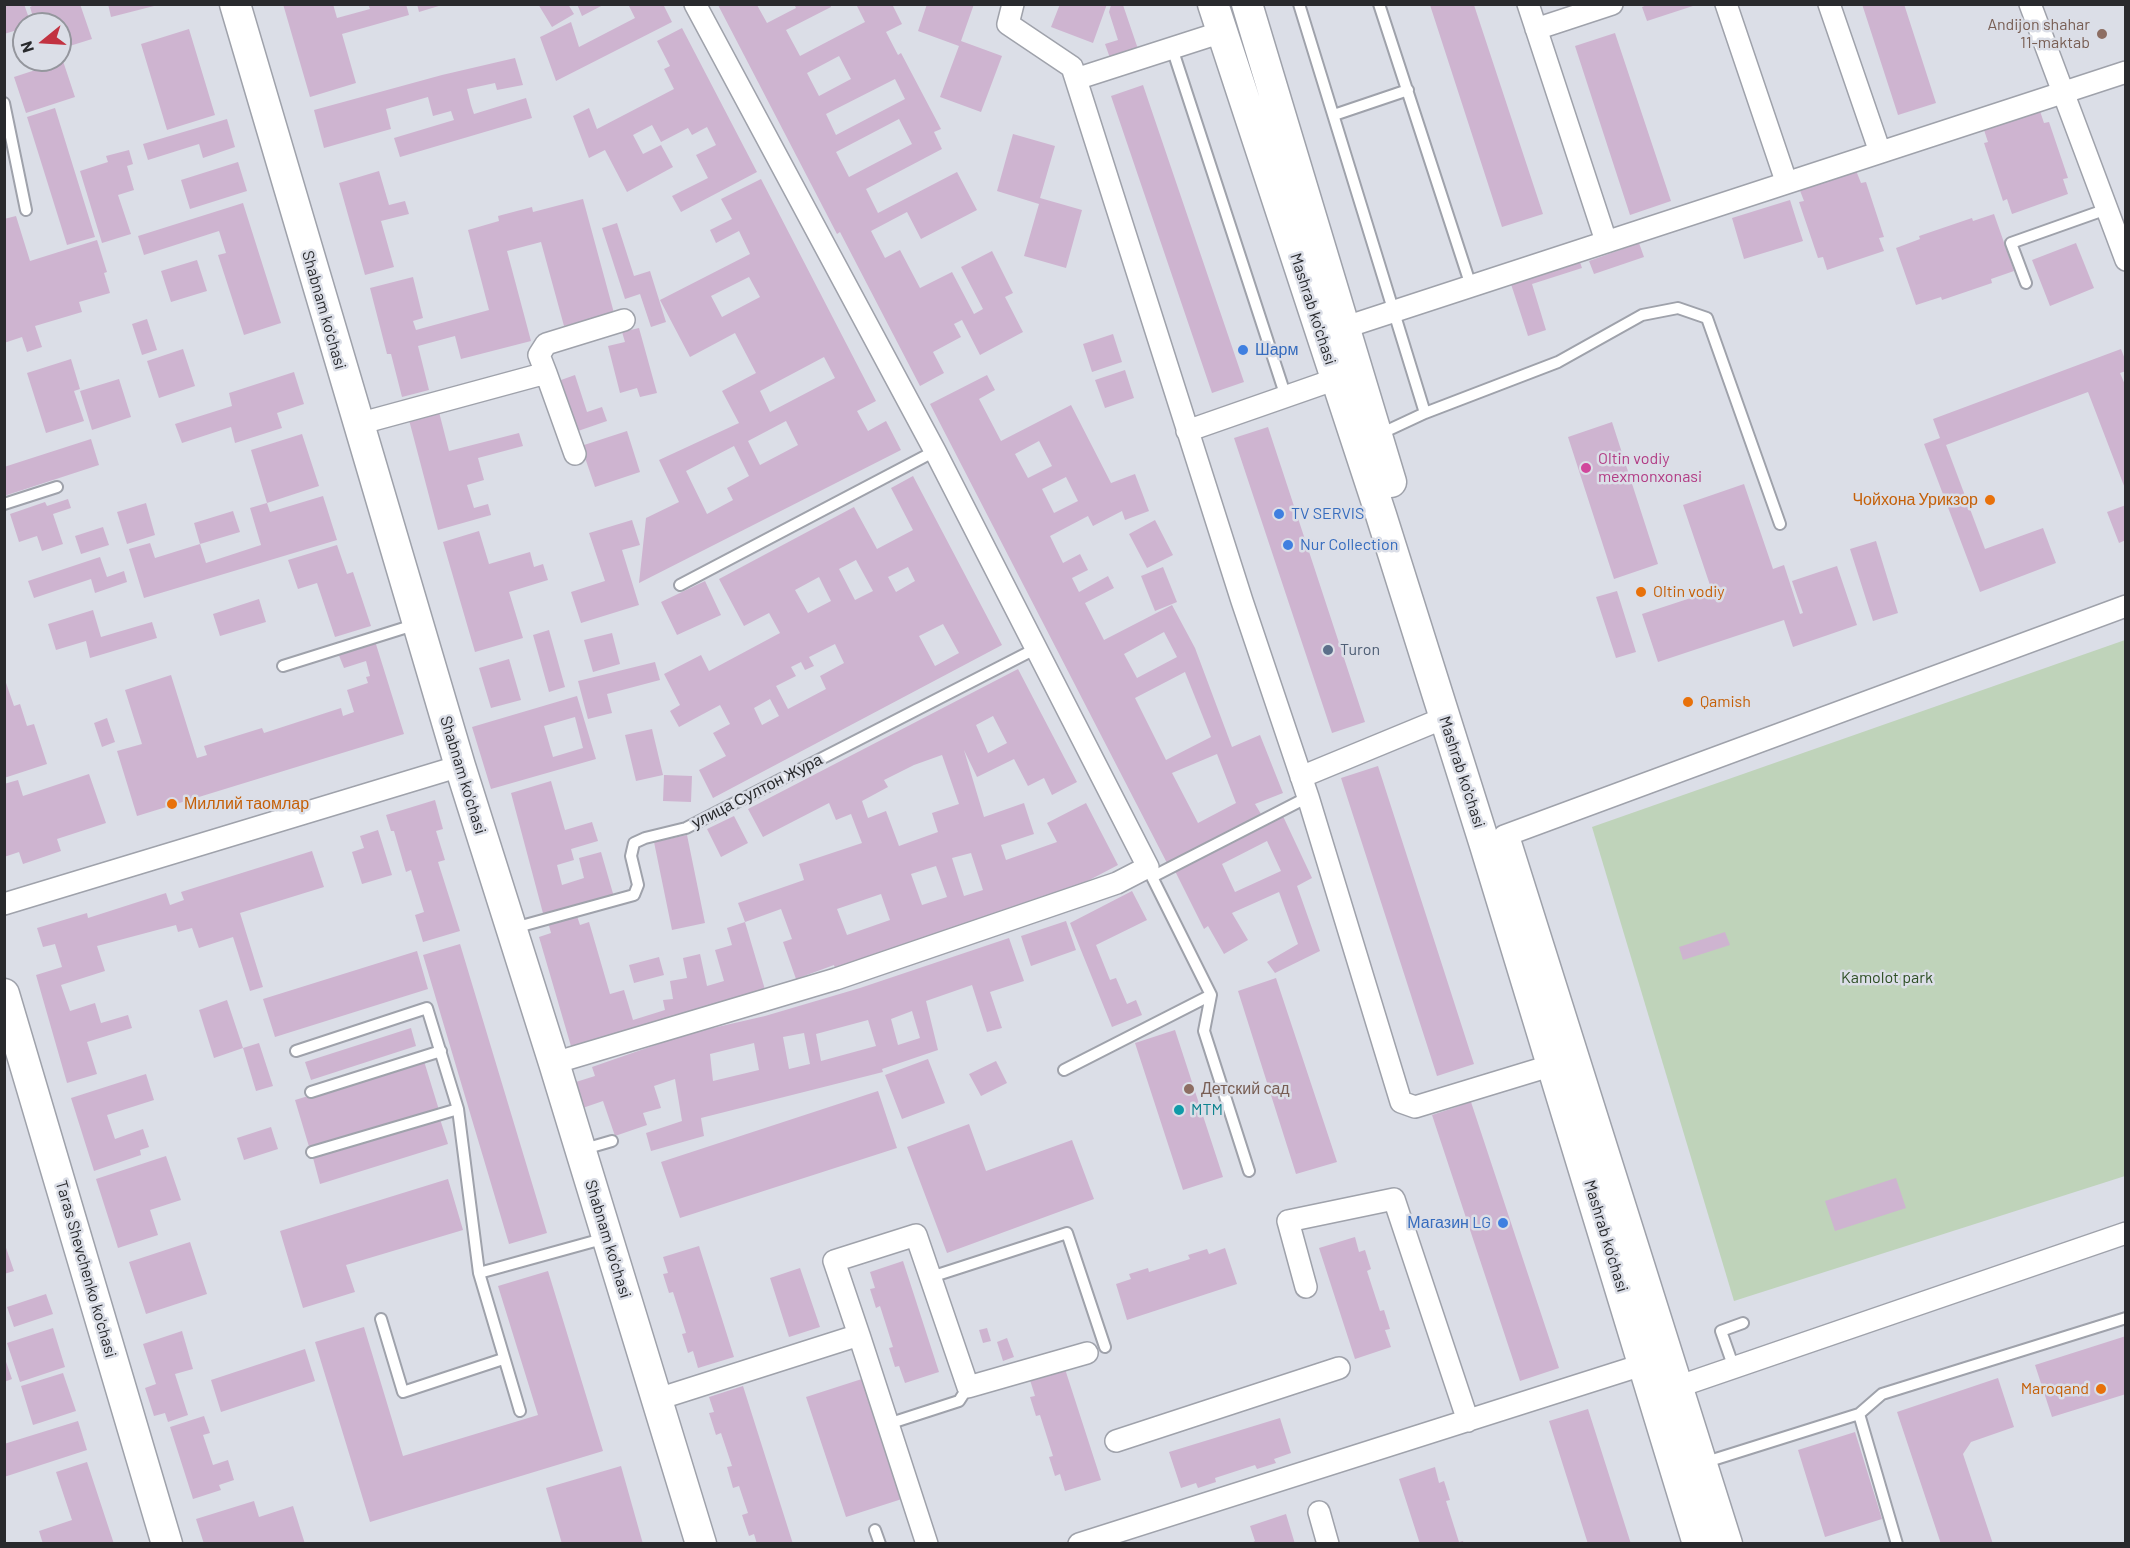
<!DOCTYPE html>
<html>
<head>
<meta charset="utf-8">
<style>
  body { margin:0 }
  #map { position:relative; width:2130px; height:1548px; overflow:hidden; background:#dbdee7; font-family:Barlow,sans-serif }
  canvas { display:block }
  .frame { position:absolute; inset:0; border:6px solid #292a2d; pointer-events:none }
  .north { position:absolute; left:12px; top:12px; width:60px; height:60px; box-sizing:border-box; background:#dbdee7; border:2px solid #94969d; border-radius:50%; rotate:252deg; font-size:16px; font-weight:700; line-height:24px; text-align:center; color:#292a2d }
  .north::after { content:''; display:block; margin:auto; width:21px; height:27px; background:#c23241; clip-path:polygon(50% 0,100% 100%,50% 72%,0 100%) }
</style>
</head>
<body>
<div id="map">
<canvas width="2130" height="1548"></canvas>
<div class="frame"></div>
<div class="north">N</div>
</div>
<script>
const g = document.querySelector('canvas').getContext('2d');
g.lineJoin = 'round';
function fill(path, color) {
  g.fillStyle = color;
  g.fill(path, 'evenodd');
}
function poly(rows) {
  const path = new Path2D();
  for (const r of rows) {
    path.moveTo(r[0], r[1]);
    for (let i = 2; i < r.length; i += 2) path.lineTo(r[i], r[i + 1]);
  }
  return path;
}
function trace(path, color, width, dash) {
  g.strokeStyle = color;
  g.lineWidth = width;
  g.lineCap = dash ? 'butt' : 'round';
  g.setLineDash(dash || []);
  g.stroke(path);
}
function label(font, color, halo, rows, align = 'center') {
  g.font = font + ' Barlow,sans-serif';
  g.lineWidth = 5;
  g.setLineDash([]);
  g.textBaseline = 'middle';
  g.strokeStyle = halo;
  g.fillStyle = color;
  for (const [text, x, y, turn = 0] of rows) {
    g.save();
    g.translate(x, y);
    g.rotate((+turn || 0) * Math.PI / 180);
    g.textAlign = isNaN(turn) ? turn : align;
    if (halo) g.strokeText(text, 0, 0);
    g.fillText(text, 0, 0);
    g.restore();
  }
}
const green = poly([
  [2125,640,2125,1176,1734,1301,1592,827]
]);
const building = poly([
  [4,4,24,4,31,24,24,24,24,28,4,34],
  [36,4,80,4,92,39,60,49,60,24,35,24,30,7],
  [108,4,158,4,158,5,111,17],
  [283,4,333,4,337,18,370,9,368,4,406,4,409,15,342,34,356,83,310,97],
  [417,4,441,4,442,5,419,12],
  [538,4,568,4,574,14,552,27],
  [577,4,605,4,582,16],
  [628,4,663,4,672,22,556,81,540,37,571,22,579,47,635,18],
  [794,4,830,4,831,7,786,30,800,56,865,22,856,4,892,4,902,24,886,32,898,55,901,53,941,129,934,132,942,149,866,189,878,213,957,172,977,210,921,239,907,212,871,231,885,258,900,250,920,288,952,272,974,314,983,309,961,267,992,251,1013,293,1005,297,1023,332,980,355,962,320,954,324,961,337,933,352,944,373,920,386,840,232,837,234,718,5,757,5,767,23,796,8],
  [839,56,851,79,819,96,807,73],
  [895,79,905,99,836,135,826,114],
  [899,119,912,144,849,177,836,152],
  [927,4,974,4,961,41,1002,56,981,112,940,97,959,46,918,31],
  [1060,4,1107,4,1093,43,1051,27],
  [1649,4,1695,4,1696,5,1647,21,1642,7],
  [1862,4,1904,4,1936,103,1898,115],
  [1111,5,1123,5,1138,49,1110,58,1105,44,1118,40,1109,12],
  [1430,5,1474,5,1543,214,1502,227],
  [682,28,757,172,681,212,672,196,708,178,696,155,716,145,707,127,692,135,688,128,661,142,652,125,633,135,643,154,661,145,673,167,627,192,605,150,589,158,573,116,589,108,597,129,674,89,664,69,670,66,657,41],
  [189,29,215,115,167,130,141,44],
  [1615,33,1671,201,1630,215,1575,46],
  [515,58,523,85,497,90,495,83,467,89,471,105,474,114,526,98,532,118,400,157,394,138,454,120,451,111,433,116,428,97,386,109,391,129,324,148,314,110,442,75],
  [63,61,75,97,26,113,14,77],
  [1143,85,1244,382,1212,393,1111,96],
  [55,108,95,237,67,245,27,117],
  [2039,108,2044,123,2049,122,2068,178,2063,179,2068,194,2012,214,2007,199,2003,201,1984,143,1988,142,1983,127],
  [227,119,235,147,203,158,199,144,148,160,143,144],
  [1013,134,1055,146,1040,198,1082,210,1066,268,1024,256,1039,204,997,191],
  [129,150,133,164,127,166,134,190,118,195,131,234,102,243,80,171,108,162,106,156],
  [238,162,247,191,190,209,181,180],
  [1855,168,1861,183,1866,182,1884,237,1879,238,1884,251,1827,270,1823,257,1818,258,1799,202,1804,201,1799,188],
  [379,171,389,205,405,201,409,214,381,221,394,267,365,275,339,183],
  [761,179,876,401,857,411,868,431,886,421,901,450,639,583,646,518,679,502,659,460,739,423,722,391,756,373,735,333,690,357,660,300,750,254,739,231,716,243,710,230,732,219,721,199],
  [749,277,760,297,722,317,711,296],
  [824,357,835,378,770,412,760,391],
  [786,421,798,445,760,465,748,441],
  [734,446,749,476,727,488,733,500,707,514,686,471],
  [583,199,614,313,564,326,541,242,507,251,531,341,461,359,455,336,418,346,429,390,402,397,391,354,387,354,370,288,413,277,423,318,413,321,416,330,489,310,468,230,499,221,498,216,532,207,533,212],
  [1790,200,1803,241,1744,259,1732,218],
  [243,203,281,323,244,335,218,255,226,253,219,231,144,255,138,236],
  [1994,214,2014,271,1991,279,1992,283,1942,300,1941,297,1916,305,1896,248,1920,239,1919,236,1972,218,1973,221],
  [16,216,30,261,97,240,107,272,104,273,110,293,79,302,82,312,35,326,42,347,27,352,22,337,4,343,4,219],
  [617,223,634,276,650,271,666,322,651,327,640,294,625,299,602,228],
  [1639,243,1644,257,1594,274,1589,261],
  [2076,243,2094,288,2050,306,2032,260],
  [1578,256,1582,268,1532,284,1546,330,1528,336,1509,278],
  [197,260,207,291,171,302,161,271],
  [147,319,157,350,142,355,132,324],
  [639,328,657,393,640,397,637,388,620,393,608,346,625,342,622,332],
  [1113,334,1122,362,1092,372,1083,344],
  [183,349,195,386,159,398,147,361],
  [2121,349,2126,362,2126,371,2120,373,2126,387,2126,491,2088,392,1946,445,1985,549,2043,528,2056,563,1980,592,1924,444,1940,438,1933,419],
  [71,359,80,389,74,391,84,421,46,433,27,373],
  [1125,370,1134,398,1105,408,1095,380],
  [294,372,304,404,277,413,282,428,235,443,231,427,182,443,175,424,232,406,229,393],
  [575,375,587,412,602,407,607,421,578,431,561,380],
  [987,375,995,390,979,399,1001,441,1071,405,1111,483,1135,474,1149,511,1125,520,1122,511,1093,526,1088,516,1050,536,1063,563,1080,554,1088,570,1072,578,1079,592,1108,576,1114,588,1085,603,1104,640,1172,605,1195,648,1232,747,1260,735,1283,793,1255,804,1261,814,1167,863,930,404],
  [1039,441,1052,466,1028,478,1015,454],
  [1066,477,1078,501,1054,513,1042,489],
  [1164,632,1177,657,1137,678,1124,654],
  [1185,672,1211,737,1166,760,1135,698],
  [1217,754,1236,803,1198,823,1172,773],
  [119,379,131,417,92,430,80,391],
  [439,412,449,451,519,433,523,446,478,458,484,480,467,485,474,508,488,504,491,515,438,530,409,420],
  [1612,422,1658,564,1614,579,1568,437],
  [1268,427,1365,722,1332,733,1234,438],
  [627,431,640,472,595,487,581,446],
  [302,434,319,486,267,503,251,450],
  [91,439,99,465,4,496,4,467],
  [913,476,1002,645,713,798,699,770,726,756,713,733,730,724,720,705,679,727,670,711,680,705,664,674,701,655,709,671,780,633,769,613,744,626,719,579,854,507,877,549,913,530,891,488],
  [856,560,873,591,855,600,839,569],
  [908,567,915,581,896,592,888,577],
  [819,577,831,601,808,613,795,590],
  [943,624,959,653,935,666,919,636],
  [835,644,844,663,820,676,826,689,788,709,776,686,796,676,791,667,801,662,805,670,814,666,809,657],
  [770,699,779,716,762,725,754,708],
  [1744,484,1773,569,1784,565,1800,614,1803,613,1792,581,1837,566,1857,625,1793,647,1784,620,1658,662,1642,614,1712,591,1683,505],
  [323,496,337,540,144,598,129,549,150,543,155,558,200,544,206,563,261,545,250,508,267,503,270,512],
  [68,499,71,508,53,514,63,544,42,551,37,536,19,542,10,514,45,502,47,506],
  [146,503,155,535,127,544,117,512],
  [2126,505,2126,540,2119,543,2107,512],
  [233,511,240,532,200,544,194,523],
  [632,520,640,545,622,550,639,605,581,623,571,592,605,581,589,533],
  [1155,520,1173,555,1147,568,1129,534],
  [103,527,109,545,81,554,75,536],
  [479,531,489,564,530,552,534,567,543,564,548,580,509,592,523,638,475,652,443,542],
  [1876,541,1898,613,1873,621,1850,549],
  [337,545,347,574,353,572,371,626,335,637,317,583,298,589,288,560],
  [100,557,107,577,124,571,127,582,95,593,91,579,34,598,28,581],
  [1163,567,1177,602,1155,611,1141,576],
  [705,581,721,615,677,635,661,602],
  [1617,591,1636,652,1616,658,1596,597],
  [259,599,266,622,220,636,213,614],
  [93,610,101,637,152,622,157,638,90,658,86,641,56,650,48,624],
  [549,630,565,687,549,692,533,635],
  [612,633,620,664,593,672,584,640],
  [375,641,404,734,137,816,117,751,142,744,125,690,171,675,197,758,207,755,204,746,262,728,264,733,341,708,343,716,354,712,347,690,368,683,366,677,370,676,366,661,344,668,338,653],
  [509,659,521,700,491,708,479,668],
  [655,662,660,680,607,694,612,713,588,719,578,681],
  [1018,669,1077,782,1052,795,1044,778,1028,786,1014,759,977,777,964,750,984,817,1024,803,1034,834,1001,845,1006,860,1057,842,1047,823,1086,803,1118,865,1078,886,835,969,834,965,796,979,783,942,792,939,781,909,745,922,738,903,804,880,799,864,862,843,851,814,836,820,829,803,763,837,748,809],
  [993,716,1007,743,988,753,976,725],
  [942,755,959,804,932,813,938,832,899,846,886,811,868,818,862,801,888,787,884,780,914,765],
  [971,853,983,890,964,896,952,858],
  [936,866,947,897,922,905,911,874],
  [881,894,890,920,847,935,837,909],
  [4,677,14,706,20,704,27,726,34,724,47,764,4,778],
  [577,696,596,759,491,789,472,727],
  [575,717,583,748,553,757,544,726],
  [107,718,115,742,102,747,94,723],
  [652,729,663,775,636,781,625,735],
  [1378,766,1474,1064,1437,1076,1341,778],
  [89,774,106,823,57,839,61,851,23,864,19,852,4,857,4,784,18,780,23,796],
  [664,775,692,776,691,802,663,801],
  [551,781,565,830,592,822,598,841,571,849,574,860,557,865,562,885,584,878,579,858,601,852,614,897,544,917,511,793],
  [435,800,443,829,436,831,445,860,438,862,460,931,423,942,415,915,424,912,411,870,406,872,394,831,391,831,386,815],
  [1282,814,1312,878,1297,886,1320,951,1275,973,1267,962,1298,944,1279,892,1232,913,1248,940,1224,954,1208,926,1204,929,1174,869],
  [1267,841,1281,871,1235,892,1222,864],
  [734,816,748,843,721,857,707,829],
  [378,830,392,875,362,884,352,852,364,848,360,836],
  [687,835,705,923,672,930,654,842],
  [312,851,324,887,240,913,263,987,250,991,233,937,199,948,192,928,178,932,176,925,97,946,105,971,61,985,70,1011,95,1003,101,1023,128,1015,132,1028,87,1042,97,1074,67,1083,36,975,62,967,55,944,43,947,37,928,87,913,88,918,166,893,170,905,184,900,181,892],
  [1132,891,1147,920,1096,945,1110,980,1116,978,1127,1004,1136,1000,1142,1015,1112,1027,1070,923],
  [576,913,580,925,589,922,610,994,624,990,633,1020,665,1010,663,1000,673,999,670,981,687,978,683,958,700,954,707,986,724,981,715,950,732,945,727,928,745,922,766,993,573,1053,539,937,551,933,548,922],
  [1066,921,1076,950,1031,966,1021,936],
  [1725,932,1730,945,1683,960,1679,947],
  [1009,938,1024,981,990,992,1002,1028,987,1032,972,985,926,1001,938,1050,882,1069,883,1072,701,1118,704,1136,651,1151,646,1133,682,1121,675,1079,654,1086,661,1108,643,1113,647,1125,615,1136,603,1101,571,1112,563,1086,595,1076,592,1067,687,1034,765,1016,860,988],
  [912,1011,920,1038,898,1045,891,1019],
  [868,1020,876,1046,821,1061,816,1034],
  [804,1033,810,1064,789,1069,783,1037],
  [754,1043,759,1070,713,1081,710,1054],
  [460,944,547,1233,509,1244,423,955],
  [417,951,428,989,275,1037,263,999],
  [659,957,664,975,634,983,629,965],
  [1276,978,1337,1162,1296,1174,1238,991],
  [227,1000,243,1048,259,1043,273,1086,256,1091,243,1048,214,1058,199,1010],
  [411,1028,416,1046,311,1080,305,1062],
  [1175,1030,1223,1177,1183,1190,1135,1043],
  [928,1059,945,1103,902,1119,885,1075],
  [424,1061,439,1110,310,1150,295,1100],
  [996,1061,1007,1083,981,1096,969,1074],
  [146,1074,154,1100,107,1115,115,1139,143,1129,149,1147,140,1150,141,1155,94,1171,71,1098],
  [878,1091,897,1148,680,1218,661,1162],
  [1471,1102,1559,1368,1520,1381,1432,1115],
  [440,1119,448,1144,320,1184,313,1158],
  [969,1124,986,1171,1072,1140,1094,1199,947,1253,907,1147],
  [271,1127,278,1149,244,1160,237,1138],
  [166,1156,181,1200,150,1210,158,1235,118,1248,96,1179],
  [1896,1178,1906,1208,1835,1231,1825,1201],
  [448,1179,463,1230,346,1265,355,1292,303,1308,280,1231],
  [1355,1237,1359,1252,1365,1250,1371,1269,1367,1271,1380,1311,1384,1310,1390,1329,1385,1330,1391,1347,1355,1359,1319,1248],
  [4,1242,14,1271,4,1274],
  [190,1242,207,1294,146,1314,129,1262],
  [699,1246,734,1357,698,1368,693,1351,688,1353,682,1334,686,1333,673,1292,669,1293,663,1274,668,1273,663,1257],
  [1225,1248,1237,1284,1127,1320,1116,1284,1131,1279,1129,1274,1148,1268,1149,1272,1190,1259,1188,1255,1207,1249,1209,1254],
  [903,1261,939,1372,905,1383,899,1366,895,1367,889,1348,893,1347,880,1306,876,1308,870,1289,875,1288,870,1272],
  [800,1268,820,1327,789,1337,770,1278],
  [548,1271,603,1451,370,1522,315,1342,364,1327,403,1456,538,1415,498,1286],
  [46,1294,53,1314,14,1327,7,1307],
  [53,1328,65,1367,20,1382,7,1343],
  [987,1328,991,1341,983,1343,979,1330],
  [182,1331,193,1369,175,1374,188,1415,168,1422,165,1413,154,1416,145,1388,156,1384,143,1344],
  [2126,1336,2126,1394,2052,1417,2035,1365],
  [1007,1338,1014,1357,1003,1361,997,1342],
  [305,1349,315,1381,221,1412,211,1380],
  [4,1356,12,1379,4,1382],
  [1065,1369,1101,1480,1065,1491,1060,1474,1055,1476,1049,1457,1053,1456,1040,1415,1036,1416,1030,1397,1035,1396,1030,1380],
  [63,1373,76,1411,33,1425,21,1386],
  [865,1378,905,1498,846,1517,806,1397],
  [1998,1378,2014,1427,1971,1442,1963,1454,1993,1544,1941,1544,1897,1412],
  [743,1386,793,1544,757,1544,754,1534,749,1536,742,1515,748,1513,739,1486,733,1488,727,1467,732,1466,721,1433,716,1435,709,1413,714,1412,709,1397],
  [1588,1409,1631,1544,1588,1544,1549,1421],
  [204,1416,210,1433,203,1435,213,1465,228,1460,234,1480,219,1485,221,1490,193,1499,170,1427],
  [1280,1418,1291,1453,1274,1459,1276,1463,1257,1469,1255,1465,1215,1478,1216,1482,1198,1488,1196,1483,1181,1488,1169,1452],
  [78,1421,87,1450,4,1477,4,1444],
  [1855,1432,1882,1519,1825,1537,1798,1450],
  [87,1462,114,1544,43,1544,39,1531,72,1520,56,1472],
  [621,1466,643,1544,562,1544,546,1488],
  [1435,1467,1439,1483,1444,1481,1450,1500,1446,1501,1459,1542,1463,1541,1464,1544,1420,1544,1399,1479],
  [254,1501,259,1517,293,1506,305,1544,204,1544,196,1519],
  [1286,1514,1295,1544,1250,1544,1255,1541,1250,1526]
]);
const lane = poly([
  [1299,4,1425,413],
  [1379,4,1471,286],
  [1172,48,1286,397],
  [4,103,26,210],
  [1334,115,1408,90],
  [2026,283,2011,243,2107,209],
  [1380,434,1425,413,1558,362,1642,315,1678,308,1707,318,1780,524],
  [4,504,57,487],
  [680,585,935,451],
  [283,666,417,624],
  [514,928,634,895,638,885,631,856,634,843,645,838,686,828,1037,648],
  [1211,995,1204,1031,1249,1171],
  [296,1051,427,1008,458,1109,479,1273,520,1411],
  [1064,1070,1211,995,1152,877,1308,797],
  [311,1092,441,1051],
  [581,1150,612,1141],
  [312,1152,458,1109],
  [479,1273,606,1238],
  [931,1277,1067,1233,1105,1347],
  [381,1319,403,1392,503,1359],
  [1734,1368,1721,1331,1743,1323],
  [1859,1414,1897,1544],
  [888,1424,959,1401,968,1387],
  [1703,1463,1859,1414,1882,1394,2126,1318],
  [875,1530,880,1544]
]);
const street = poly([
  [1013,4,1008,24,1072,67,1242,601,1308,797,1401,1102,1415,1107,1553,1065],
  [1528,4,1606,241],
  [1726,4,1786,181],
  [1829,4,1880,152],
  [2030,4,2126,260],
  [1536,29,1612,4],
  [1076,79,1222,32],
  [1343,328,2126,72],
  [546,373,575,454],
  [358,424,546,373,539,355,546,344,624,320],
  [1187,431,1336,379],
  [1301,777,1444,718],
  [1504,836,2126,606],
  [4,904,460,766],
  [554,1063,836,979,1117,883,1148,867,935,451,695,4],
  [1306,1287,1288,1221,1394,1199,1468,1421],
  [859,1335,834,1261,916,1235,968,1387,1087,1353],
  [1680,1386,2126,1233],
  [658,1399,859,1335,927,1544],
  [1116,1441,1339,1368],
  [1319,1512,1328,1544],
  [1079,1544,1645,1364]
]);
const secondary = poly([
  [235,4,460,766,554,1063,701,1544],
  [1213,4,1381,515,1484,842,1698,1544],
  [1247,4,1391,482],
  [1506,843,1727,1544],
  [4,994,167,1544]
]);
const markers = [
  [2102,34,6,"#8d6e63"],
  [1243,350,6,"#3f7fe0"],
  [1586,468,6,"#d1479c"],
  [1990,500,6,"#e8710a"],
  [1279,514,6,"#3f7fe0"],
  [1288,545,6,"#3f7fe0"],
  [1641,592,6,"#e8710a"],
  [1328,650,6,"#5c6f8a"],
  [1688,702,6,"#e8710a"],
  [172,804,6,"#e8710a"],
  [1189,1089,6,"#8d6e63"],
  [1179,1110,6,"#0f9aa8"],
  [1503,1223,6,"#3f7fe0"],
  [2101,1389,6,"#e8710a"]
];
const educationNames = [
  ["Andijon shahar",2090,25],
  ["11-maktab",2090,43],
  ["Детский сад",1201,1089,"left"]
];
const streetNames = [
  ["Mashrab ko'chasi",1313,309,72],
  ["Shabnam ko'chasi",324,310,74],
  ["Mashrab ko'chasi",1462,772,72],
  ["Shabnam ko'chasi",463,775,73],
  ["улица Султон Жура",757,791,-27],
  ["Mashrab ko'chasi",1606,1236,73],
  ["Shabnam ko'chasi",608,1239,73],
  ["Taras Shevchenko ko'chasi",86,1269,74]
];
const shopNames = [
  ["Шарм",1255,350],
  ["TV SERVIS",1291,514],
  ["Nur Collection",1300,545],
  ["Магазин LG",1491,1223,"right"]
];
const hotelNames = [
  ["Oltin vodiy",1598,459],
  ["mexmonxonasi",1598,477]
];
const foodNames = [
  ["Чойхона Урикзор",1978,500,"right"],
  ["Oltin vodiy",1653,592],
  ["Qamish",1700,702],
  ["Миллий таомлар",184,804],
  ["Maroqand",2089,1389,"right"]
];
const serviceNames = [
  ["Turon",1340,650]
];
const parkNames = [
  ["Kamolot park",1887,978]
];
const cultureNames = [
  ["MTM",1191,1110]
];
fill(green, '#bfd3ba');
fill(building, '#ceb4d0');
trace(lane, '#9fa2ab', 14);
trace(street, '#9fa2ab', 24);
trace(secondary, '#9fa2ab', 33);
trace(lane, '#fff', 10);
trace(street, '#fff', 21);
trace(secondary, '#fff', 30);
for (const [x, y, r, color] of markers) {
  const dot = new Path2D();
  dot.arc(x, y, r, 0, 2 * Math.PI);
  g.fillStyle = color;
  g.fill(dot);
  trace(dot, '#dbdee7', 2);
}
label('16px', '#785e54', '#dbdee7', educationNames, 'right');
label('16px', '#292a2d', '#dbdee7', streetNames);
label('16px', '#366cbe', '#dbdee7', shopNames, 'left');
label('16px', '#b23c85', '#dbdee7', hotelNames, 'left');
label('16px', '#c56008', '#dbdee7', foodNames, 'left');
label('16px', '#4e5e75', '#dbdee7', serviceNames, 'left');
label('16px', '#2e4f25', '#dbdee7', parkNames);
label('16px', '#0d838f', '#dbdee7', cultureNames, 'left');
</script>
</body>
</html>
